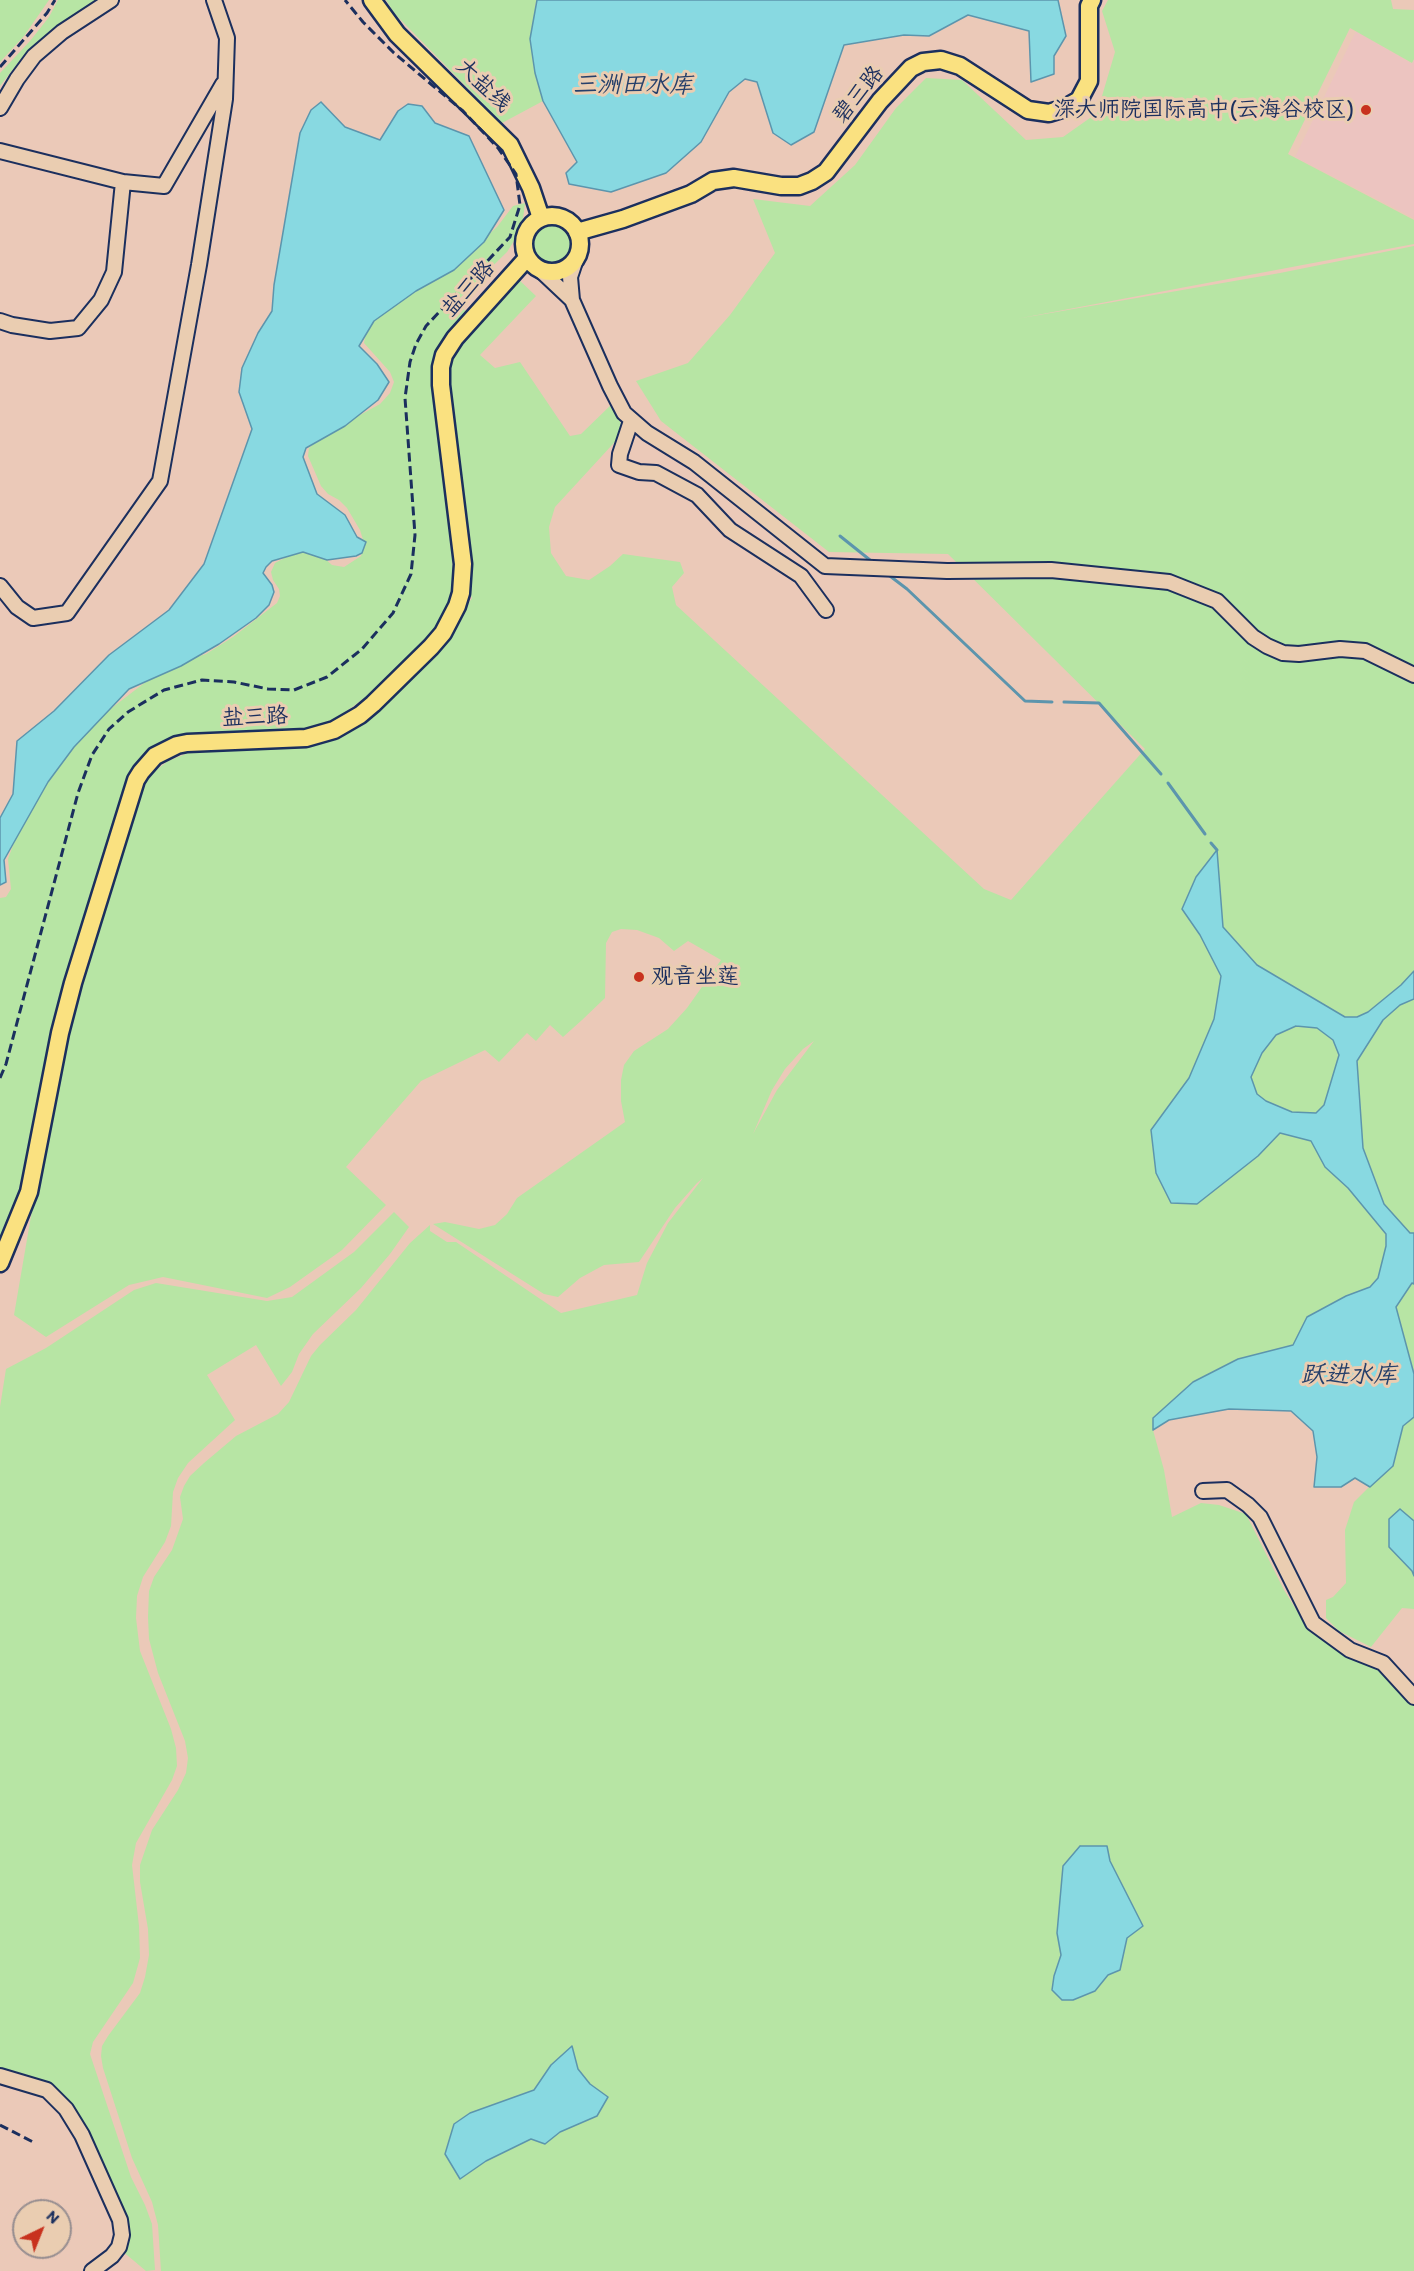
<!DOCTYPE html>
<html>
<head>
<meta charset="utf-8">
<style>
  body { margin:0 }
  #map { position:relative; width:1414px; height:2271px; overflow:hidden; background:#ebc9b8; font-family:Itim,sans-serif }
  canvas { display:block }
  .north { position:absolute; left:12px; top:2199px; width:60px; height:60px; box-sizing:border-box; background:#eacdb1; border:2px solid #978e90; border-radius:50%; rotate:43deg; font-size:16px; font-weight:700; line-height:24px; text-align:center; color:#1b2f5e }
  .north::after { content:''; display:block; margin:auto; width:21px; height:27px; background:#c8321e; clip-path:polygon(50% 0,100% 100%,50% 72%,0 100%) }
</style>
</head>
<body>
<div id="map">
<canvas width="1414" height="2271"></canvas>
<div class="north">N</div>
</div>
<script>
const g = document.querySelector('canvas').getContext('2d');
g.lineJoin = 'round';
function fill(path, color) {
  g.fillStyle = color;
  g.fill(path, 'evenodd');
}
function poly(rows) {
  const path = new Path2D();
  for (const r of rows) {
    if (r.length === 3) {
      path.moveTo(r[0] + r[2], r[1]);
      path.arc(r[0], r[1], r[2], 0, 2 * Math.PI);
      continue;
    }
    path.moveTo(r[0], r[1]);
    for (let i = 2; i < r.length; i += 2) path.lineTo(r[i], r[i + 1]);
  }
  return path;
}
function trace(path, color, width, dash) {
  g.strokeStyle = color;
  g.lineWidth = width;
  g.lineCap = dash ? 'butt' : 'round';
  g.setLineDash(dash || []);
  g.stroke(path);
}
function label(font, color, halo, rows, align = 'center') {
  g.font = font + ' Itim,"LXGW WenKai TC",sans-serif';
  g.lineWidth = 6;
  g.setLineDash([]);
  g.textBaseline = 'middle';
  g.strokeStyle = halo;
  g.fillStyle = color;
  for (const [text, x, y, turn = 0] of rows) {
    g.save();
    g.translate(x, y);
    g.rotate((+turn || 0) * Math.PI / 180);
    g.textAlign = isNaN(turn) ? turn : align;
    if (halo) g.strokeText(text, 0, 0);
    g.fillText(text, 0, 0);
    g.restore();
  }
}
const built = poly([
  [1356,31,1411,63,1414,59,1414,218,1295,157]
]);
const green = poly([
  [0,0,49,0,24,36,0,62],
  [58,0,101,0,52,29,24,55,0,86,0,73,30,41,49,17],
  [386,0,537,0,535,6,535,73,543,101,502,123,394,13],
  [1108,0,1391,0,1393,9,1414,10,1414,59,1412,63,1350,28,1288,154,1414,220,1414,244,1016,319,1280,273,1414,246,1414,1609,1402,1608,1371,1647,1339,1631,1326,1618,1326,1600,1333,1597,1346,1583,1345,1530,1354,1502,1369,1487,1355,1478,1341,1487,1314,1487,1317,1457,1313,1431,1291,1411,1229,1409,1169,1420,1153,1430,1164,1470,1172,1517,1201,1503,1219,1505,1246,1514,1284,1590,1310,1632,1351,1657,1389,1670,1414,1703,1414,2271,161,2271,158,2225,152,2202,132,2158,103,2068,101,2056,102,2046,108,2036,140,1993,145,1977,149,1955,148,1929,140,1882,140,1865,152,1830,178,1790,186,1773,188,1758,185,1741,158,1673,149,1639,148,1617,149,1591,154,1577,172,1550,183,1519,180,1497,184,1486,190,1476,204,1463,236,1436,278,1414,289,1402,311,1356,320,1345,356,1310,410,1243,430,1225,430,1231,447,1242,456,1242,561,1313,637,1295,647,1263,668,1223,703,1178,697,1183,675,1208,639,1262,604,1265,580,1278,558,1297,544,1294,433,1224,445,1222,479,1229,495,1225,507,1214,517,1198,625,1122,621,1101,621,1080,624,1065,634,1051,668,1029,687,1008,721,960,688,941,674,951,659,938,637,930,621,929,612,932,606,943,605,998,582,1020,563,1037,550,1025,536,1041,527,1033,499,1062,485,1050,421,1081,346,1167,386,1205,342,1250,290,1287,267,1298,163,1277,129,1285,46,1337,14,1315,52,1094,74,997,141,787,152,773,168,761,188,753,281,748,317,743,455,623,472,598,466,588,447,370,454,353,468,335,517,278,536,296,480,355,495,368,520,362,570,436,581,434,613,403,624,432,555,507,549,527,551,553,566,576,589,580,610,566,623,554,680,562,684,573,672,587,676,605,984,889,1011,900,1145,749,948,554,829,552,661,421,636,381,688,363,730,315,775,253,753,199,810,206,855,165,896,108,926,78,962,80,1026,140,1063,137,1097,113,1115,52,1102,11],
  [814,1041,777,1090,753,1134,772,1090,785,1069,803,1049],
  [525,203,523,219,517,236,507,252,457,301,468,314,433,376,454,578,449,604,439,624,423,645,374,691,333,721,298,732,183,740,133,776,26,1188,0,1251,0,898,6,897,11,889,8,859,21,823,53,771,100,717,156,674,174,664,206,654,233,637,277,603,280,596,279,589,273,580,271,572,275,563,302,549,323,557,332,565,344,567,361,556,364,543,360,530,347,508,339,500,328,494,321,486,308,456,309,448,322,436,380,404,390,393,394,382,390,372,364,343,367,326,384,311,459,261,497,227,513,206],
  [552,244,19],
  [394,1212,409,1227,390,1254,361,1288,313,1334,299,1354,292,1372,281,1386,256,1345,207,1375,235,1420,188,1463,178,1478,173,1492,171,1526,165,1542,143,1577,137,1596,136,1618,140,1651,171,1729,176,1748,177,1766,172,1780,136,1843,132,1865,139,1926,140,1958,133,1983,93,2042,90,2054,131,2177,145,2205,152,2224,155,2270,146,2271,121,2250,119,2230,83,2140,57,2102,0,2075,0,1407,6,1369,46,1348,134,1290,156,1283,267,1301,292,1297,354,1252]
]);
const water = poly([
  [537,0,1058,0,1066,36,1054,56,1054,74,1031,82,1029,31,968,15,929,36,904,35,844,45,814,132,791,145,773,133,757,82,745,79,729,92,701,142,666,173,611,192,569,184,566,173,577,162,543,101,535,73,530,39,537,0],
  [321,102,345,127,380,140,398,111,408,104,422,106,435,123,469,136,504,210,484,242,454,270,416,291,374,321,359,346,377,364,389,382,378,400,345,426,306,448,303,457,317,494,345,515,357,537,366,542,362,553,356,556,327,560,303,552,272,561,266,567,263,573,272,585,274,592,269,605,256,618,219,644,181,666,129,689,74,747,48,782,4,860,6,882,0,885,0,818,13,794,17,741,54,711,109,655,169,610,204,564,252,429,239,392,242,368,258,333,272,311,274,285,300,133,311,110,321,102],
  [1217,850,1223,927,1257,965,1345,1017,1357,1017,1368,1012,1401,985,1414,971,1414,999,1400,1005,1383,1020,1357,1061,1363,1148,1384,1204,1410,1233,1414,1233,1414,1284,1412,1283,1396,1307,1414,1374,1414,1417,1403,1426,1393,1466,1370,1487,1355,1478,1341,1487,1314,1487,1317,1457,1313,1431,1291,1411,1229,1409,1169,1420,1153,1430,1153,1418,1193,1382,1238,1359,1293,1345,1307,1317,1346,1296,1370,1287,1378,1278,1386,1246,1386,1234,1348,1188,1325,1167,1311,1141,1280,1133,1258,1156,1197,1204,1171,1203,1156,1173,1151,1130,1189,1078,1214,1019,1221,976,1200,935,1182,909,1196,877,1217,850],
  [1296,1026,1317,1028,1333,1040,1339,1055,1324,1105,1316,1113,1292,1112,1266,1101,1257,1094,1251,1077,1262,1053,1276,1035,1296,1026],
  [1400,1509,1414,1521,1414,1576,1412,1571,1389,1547,1389,1519,1400,1509],
  [1080,1846,1107,1846,1110,1861,1143,1926,1127,1938,1120,1970,1108,1975,1095,1991,1073,2000,1062,2000,1052,1990,1054,1976,1061,1955,1057,1933,1063,1866,1080,1846],
  [572,2046,578,2069,590,2084,608,2097,597,2116,560,2132,545,2144,531,2139,486,2161,460,2179,445,2154,454,2124,470,2113,534,2090,551,2065,572,2046]
]);
const stream = poly([
  [840,536,870,560],
  [886,573,907,589,1025,701,1052,702],
  [1064,702,1099,703,1161,774],
  [1168,783,1205,834],
  [1211,843,1217,850]
]);
const minor = poly([
  [0,108,17,79,34,56,62,32,111,0],
  [0,151,123,182,164,186,223,84],
  [576,259,570,277,572,300,610,386,624,413,647,433,694,462,825,566,947,571,1051,570,1169,582,1217,601,1253,637,1267,646,1283,653,1299,654,1340,649,1365,651,1414,675],
  [538,268,572,300],
  [0,321,12,325,50,331,78,328,101,300,114,272,123,182],
  [631,421,620,454,619,465,639,472,656,473,697,495,730,530,801,576,826,610],
  [0,586,17,607,33,618,67,613,160,481,199,265,225,99,227,38,214,0],
  [1203,1491,1227,1490,1248,1505,1260,1517,1313,1623,1350,1650,1383,1663,1414,1697],
  [0,2076,47,2090,66,2109,82,2135,120,2220,122,2235,119,2247,112,2256,92,2271]
]);
const major = poly([
  [372,0,397,34,510,145,531,188,541,218],
  [552,244,28],
  [577,232,623,219,691,194,713,181,734,178,781,186,799,186,812,181,826,172,880,101,911,68,923,62,941,60,960,66,1028,110,1049,113,1065,108,1079,100,1089,81,1089,6,1092,0],
  [0,1263,29,1192,60,1033,73,983,136,780,141,772,155,756,177,745,187,743,306,738,334,730,360,715,373,704,431,647,443,633,457,606,461,593,463,564,441,385,441,367,444,355,455,338,527,258]
]);
const rail = poly([
  [0,67,47,13,55,0],
  [0,1078,6,1064,78,793,92,755,109,729,128,712,164,690,202,680,234,682,268,689,294,690,327,677,362,649,393,613,411,574,415,535,405,398,410,362,416,344,426,326,510,237,520,205,516,174,498,148,463,111,394,53,363,22,345,0],
  [0,2125,35,2143]
]);
const markers = [
  [1366,110,6,"#c8321e"],
  [639,977,6,"#c8321e"]
];
const streetNames = [
  ["大盐线",483,86,44],
  ["碧三路",859,95,-51],
  ["盐三路",469,289,-48],
  ["盐三路",255,718,-2]
];
const poiNames = [
  ["深大师院国际高中(云海谷校区)",1354,110],
  ["观音坐莲",651,977,"left"]
];
const waterNames = [
  ["三洲田水库",633,86],
  ["跃进水库",1349,1376]
];
fill(built, '#ecc4c0');
fill(green, '#b7e5a4');
fill(water, '#88d9e1');
trace(water, '#5c95ad', 1.5);
trace(stream, '#5c95ad', 3);
trace(minor, '#1b2f5e', 18);
trace(major, '#1b2f5e', 21);
trace(minor, '#eacdb1', 14);
trace(major, '#fae180', 16);
trace(rail, '#1b2f5e', 3, [9, 4.5]);
for (const [x, y, r, color] of markers) {
  const dot = new Path2D();
  dot.arc(x, y, r, 0, 2 * Math.PI);
  g.fillStyle = color;
  g.fill(dot);
  trace(dot, '#eacdb1', 2);
}
label('22px', '#1b2f5e', '#eacdb1', streetNames);
label('22px', '#1b2f5e', '#eacdb1', poiNames, 'right');
label('italic 24px', '#26406b', '#eacdb1', waterNames);
</script>
</body>
</html>
